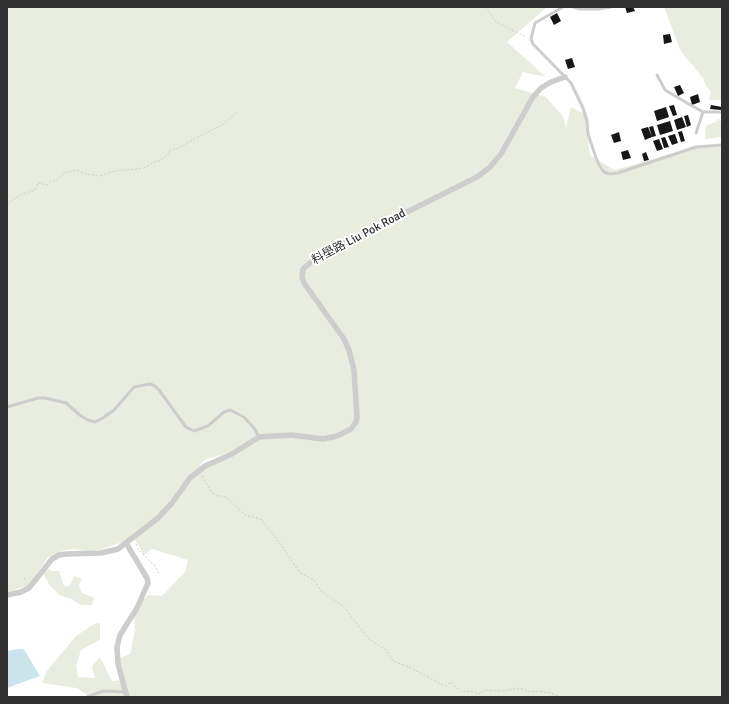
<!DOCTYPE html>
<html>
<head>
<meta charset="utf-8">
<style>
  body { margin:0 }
  #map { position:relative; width:729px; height:704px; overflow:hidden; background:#fff; font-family:Signika,sans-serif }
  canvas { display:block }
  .frame { position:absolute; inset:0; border:8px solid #303030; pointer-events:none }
</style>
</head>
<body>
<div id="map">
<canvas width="729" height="704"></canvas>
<div class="frame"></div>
</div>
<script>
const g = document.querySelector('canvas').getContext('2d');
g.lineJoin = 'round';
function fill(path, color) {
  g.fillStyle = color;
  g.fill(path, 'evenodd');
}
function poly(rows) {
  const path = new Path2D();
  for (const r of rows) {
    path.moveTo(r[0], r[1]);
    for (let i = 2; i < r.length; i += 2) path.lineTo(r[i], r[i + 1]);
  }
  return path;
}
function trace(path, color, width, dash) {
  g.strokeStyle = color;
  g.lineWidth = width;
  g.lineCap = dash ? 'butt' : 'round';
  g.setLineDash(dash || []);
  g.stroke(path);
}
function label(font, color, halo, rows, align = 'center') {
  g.font = font + ' Signika,"Noto Sans SC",sans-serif';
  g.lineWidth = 4;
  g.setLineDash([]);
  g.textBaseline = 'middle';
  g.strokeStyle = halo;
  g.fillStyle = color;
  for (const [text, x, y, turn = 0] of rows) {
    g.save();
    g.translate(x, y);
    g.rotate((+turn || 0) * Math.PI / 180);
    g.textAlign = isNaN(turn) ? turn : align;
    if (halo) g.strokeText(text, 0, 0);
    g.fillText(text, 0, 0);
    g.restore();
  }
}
const green = poly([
  [7,7,547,7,507,42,546,77,523,72,515,88,546,97,563,117,566,128,571,107,585,114,590,155,614,170,701,146,722,145,722,697,91,697,76,688,42,683,46,672,76,636,94,624,100,623,100,640,81,650,76,666,78,677,95,678,92,666,100,657,112,681,122,680,120,658,130,654,135,629,134,610,148,595,162,596,185,572,188,560,152,549,144,555,134,538,100,550,86,551,75,549,66,550,56,553,48,557,28,586,7,592],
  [238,450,205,466,193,476,204,460],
  [664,7,722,7,722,100,709,100,711,91,706,86,703,78,680,50],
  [718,121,722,121,722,137,705,139,706,126],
  [48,568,52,571,59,571,64,586,70,586,74,576,82,579,79,585,82,593,94,598,92,605,81,605,71,599,59,595,49,584,43,574]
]);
const water = poly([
  [18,649,23,649,25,651,40,676,7,688,7,651]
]);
const building = poly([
  [625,7,633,7,635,11,627,13],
  [557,13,561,21,554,25,550,17],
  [670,34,672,42,664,44,663,35],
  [572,58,575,67,568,69,565,60],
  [680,85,684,93,678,96,674,87],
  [698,94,700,102,692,105,690,97],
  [674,105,677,115,673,116,669,106],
  [711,105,722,107,721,110,710,109],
  [666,107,669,117,657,121,654,111],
  [688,115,691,125,687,127,684,116],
  [682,117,686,127,677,130,674,120],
  [670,121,673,131,660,135,657,125],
  [653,126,656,136,652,137,649,127],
  [648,127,652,137,645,140,641,129],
  [682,131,685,141,681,142,678,132],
  [619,132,621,141,614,143,611,135],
  [675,134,678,143,672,145,668,136],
  [665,137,669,147,664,148,661,138],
  [659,139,663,149,657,151,653,141],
  [628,150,631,158,623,160,621,152],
  [646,152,649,160,644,161,642,154]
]);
const path = poly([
  [486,7,496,22,526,37],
  [718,121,719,117],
  [7,204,20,195,35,190,38,183,47,185,51,181,56,181,64,173,76,170,86,174,99,176,115,171,144,168,154,162,159,161,168,155,170,150,179,148,188,142,224,124,237,112],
  [202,476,212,493,218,496,224,496,228,499,245,515,261,519,282,546,300,573,314,580,321,591,342,605,369,639,386,650,393,661,409,667,445,686,451,682,461,692,472,691,478,694,486,690,504,691,520,688,529,692,538,691,550,693,560,697],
  [136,544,137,548,154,565,159,573],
  [24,578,26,581]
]);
const service = poly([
  [563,7,535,23,531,39,533,44,571,83,583,108,587,121,588,134,595,155,599,165,604,172,610,174,618,173,696,147,722,145],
  [573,7,580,9,598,9,611,7],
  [657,75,665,90,687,103,703,112,722,112],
  [696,133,703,112],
  [7,407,38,398,45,398,66,403,81,416,88,420,95,422,103,418,114,410,134,387,150,384,155,386,159,390,186,427,194,431,208,426,224,412,230,410,244,417,254,428,259,437],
  [87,697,103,691,126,692]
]);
const minor = poly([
  [126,543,147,578,148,583,137,608,120,635,117,647,118,664,127,697],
  [7,595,21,592,29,588,52,559,59,555,67,554,101,553,118,549,158,518,172,503,190,478,205,466,232,454,259,437,291,435,323,439,337,436,351,429,356,422,357,418,354,370,349,350,344,339,304,283,302,278,303,269,311,262,351,240,477,177,490,167,501,154,533,97,541,88,551,82,565,77]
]);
const streetNames = [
  ["料壆路 Liu Pok Road",359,237,-28]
];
fill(green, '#e8eddf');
fill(water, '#cbe4ec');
fill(building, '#171717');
trace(path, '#cdcdcd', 1, [2, 2]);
trace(service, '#cdcdcd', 3);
trace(minor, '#cdcdcd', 5.5);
label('12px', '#303030', '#fff', streetNames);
</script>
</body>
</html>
